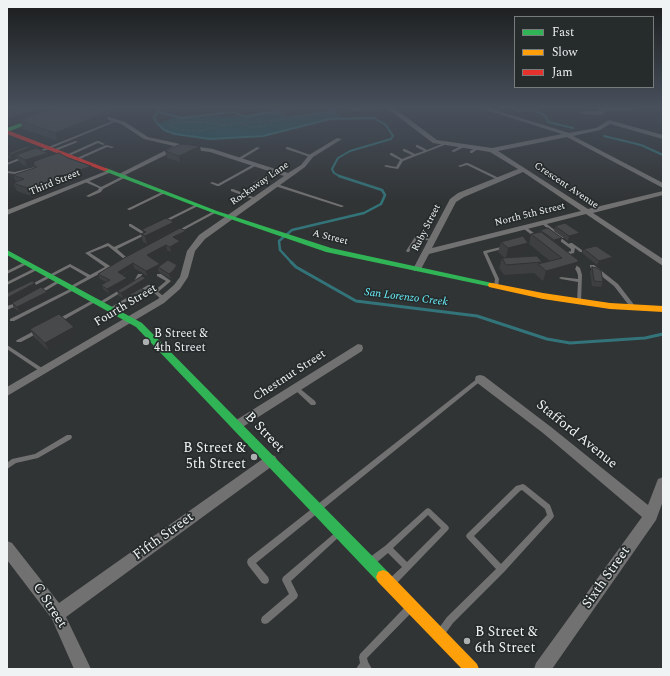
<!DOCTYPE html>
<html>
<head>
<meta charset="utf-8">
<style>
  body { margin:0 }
  #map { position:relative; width:670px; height:676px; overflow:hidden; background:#313435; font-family:Spectral,serif }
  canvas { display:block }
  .frame { position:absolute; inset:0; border:8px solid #f0f3f4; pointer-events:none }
  .legend { position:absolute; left:514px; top:16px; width:140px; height:72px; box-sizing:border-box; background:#262b2c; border:1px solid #777b7c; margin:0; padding:5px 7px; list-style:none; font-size:12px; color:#f0f3f4 }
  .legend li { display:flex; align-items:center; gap:8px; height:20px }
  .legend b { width:20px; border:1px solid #777b7c }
</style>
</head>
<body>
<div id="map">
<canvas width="670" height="676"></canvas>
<div class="frame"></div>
<ul class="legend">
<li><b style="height:5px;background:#30b455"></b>Fast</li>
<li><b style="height:5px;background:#ff9f0a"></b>Slow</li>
<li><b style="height:5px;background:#e5322d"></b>Jam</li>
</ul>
</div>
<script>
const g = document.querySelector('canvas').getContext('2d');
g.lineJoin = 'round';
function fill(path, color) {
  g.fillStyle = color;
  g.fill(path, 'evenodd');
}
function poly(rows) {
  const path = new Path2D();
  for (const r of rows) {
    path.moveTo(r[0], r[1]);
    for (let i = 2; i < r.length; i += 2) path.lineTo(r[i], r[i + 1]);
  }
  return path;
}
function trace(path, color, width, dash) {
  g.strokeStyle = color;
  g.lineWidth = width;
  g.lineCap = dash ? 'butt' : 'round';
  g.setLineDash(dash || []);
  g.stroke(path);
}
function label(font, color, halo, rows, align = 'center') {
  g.font = font + ' Spectral,serif';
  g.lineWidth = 3.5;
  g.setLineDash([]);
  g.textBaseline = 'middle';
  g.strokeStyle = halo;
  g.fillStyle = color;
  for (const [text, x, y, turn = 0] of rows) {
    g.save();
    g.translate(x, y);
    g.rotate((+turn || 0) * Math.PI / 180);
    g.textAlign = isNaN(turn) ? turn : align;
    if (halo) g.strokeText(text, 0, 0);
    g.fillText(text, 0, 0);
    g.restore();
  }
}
const green = poly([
  [290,108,331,108,343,118,330,119,266,135,226,139,210,139,175,134,164,130,158,124,173,118,239,116]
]);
const streamFar2 = poly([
  [161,108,154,117,156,122,164,130,175,134,210,139,263,136,330,119,374,118,386,125,393,136,391,139,350,151,338,158,332,169,334,173,341,177],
  [513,108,519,111,531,109,545,115,548,122,573,128],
  [158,112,182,118,233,112,247,117,287,108],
  [604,136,641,145,663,155]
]);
const streamFar1 = poly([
  [292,263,280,250,279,241,292,230,364,213,381,204,385,195,382,190,339,176]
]);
const stream = poly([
  [291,262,296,267,356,301,477,316,547,339,570,343,645,338,663,334]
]);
const path = poly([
  [201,122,225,125,199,131,182,130,169,126,172,123,201,122],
  [244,124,251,127,261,127,272,123,271,120],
  [225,125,287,119,339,110]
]);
const lane = poly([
  [115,120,117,121,39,153,36,152,115,120],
  [75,141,78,142,55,151,52,150,75,141],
  [97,141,99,141,105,144,103,145,98,143,69,156,66,155,97,141],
  [444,143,447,144,403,161,398,169,386,167,384,166,386,165,396,167,400,160,390,155,390,153,392,153,402,159,412,155,403,151,403,149,405,149,415,154,424,151,416,147,416,145,418,145,427,150,444,143],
  [106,145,114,147,112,148,107,147,80,159,77,158,106,145],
  [463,145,466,146,454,152,451,151,463,145],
  [478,146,481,147,472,153,470,153,470,151,478,146],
  [257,147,260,148,240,160,237,159,257,147],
  [286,147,288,147,313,156,310,157,286,149,286,147],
  [22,157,25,158,7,165,7,163,22,157],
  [466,163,468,163,501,179,498,180,467,165,460,167,458,166,466,163],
  [254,164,257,165,219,186,217,186,210,183,212,182,218,184,254,164],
  [39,166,41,167,40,168,15,174,7,173,7,171,15,172,39,166],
  [274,170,277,171,256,184,253,183,274,170],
  [125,175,128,176,103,189,101,192,89,197,86,196,98,190,99,188,85,182,85,180,87,180,101,187,125,175],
  [275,184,277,184,344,206,342,207,341,207,275,186,275,184],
  [231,189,233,189,258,199,255,200,231,191,231,189],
  [164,191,167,192,130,210,129,210,127,209,164,191],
  [197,204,200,205,164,223,163,223,161,222,197,204],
  [214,211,216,211,217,212,178,233,177,233,175,232,214,211],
  [542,222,544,222,564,237,563,238,561,238,569,244,570,243,572,243,582,250,582,252,580,252,575,248,574,253,566,255,565,255,565,253,571,251,571,249,556,238,556,236,558,236,542,224,542,222],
  [129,224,131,224,147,234,117,249,126,257,126,259,124,259,108,246,90,253,110,266,110,268,73,288,71,288,69,287,87,277,70,267,32,287,28,287,28,286,70,264,90,275,105,267,85,253,108,243,114,247,142,234,129,226,129,224],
  [524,227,526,227,539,237,539,239,537,239,524,229,524,227],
  [415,237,433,239,435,240,433,241,417,239,409,252,407,252,406,251,415,237],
  [505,246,507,247,506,248,487,253,499,279,498,287,496,288,494,287,495,279,483,252,484,251,505,246],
  [25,262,29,262,29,263,7,274,7,271,25,262],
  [569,263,573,263,580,268,582,275,581,302,579,303,577,302,578,282,561,279,559,278,561,277,578,279,578,275,576,270,569,265,569,263],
  [590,265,594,265,618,284,635,306,635,308,631,308,614,286,590,267,590,265],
  [35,268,37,268,39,269,7,285,7,282,35,268],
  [138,274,142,274,142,275,137,284,133,284,133,283,138,274],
  [157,274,161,274,171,281,158,292,166,298,166,300,162,300,153,292,166,281,157,276,157,274],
  [58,280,60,280,62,281,40,294,38,294,36,293,58,280],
  [148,285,152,285,152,286,112,310,110,311,108,309,148,285],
  [72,288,76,288,76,289,14,321,10,321,10,319,72,288],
  [121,289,123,289,125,290,102,304,98,304,98,303,121,289],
  [93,300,95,300,97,301,60,322,58,323,56,321,56,320,93,300],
  [19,302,21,302,21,304,7,310,7,306,19,302],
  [38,329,40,331,40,332,21,342,17,342,16,341,17,340,38,329],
  [7,345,45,370,46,371,45,372,41,372,7,349,7,345],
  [480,377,482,378,483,379,482,380,256,563,268,577,269,580,268,583,265,584,262,583,248,565,247,562,248,559,478,378,480,377],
  [296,386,298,387,315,401,316,403,315,405,311,405,294,389,293,388,294,387,296,386],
  [67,435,71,435,72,437,71,439,38,458,16,463,7,469,7,463,12,459,35,454,67,435],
  [523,484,525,485,550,505,554,516,553,518,504,572,453,623,445,634,442,635,439,634,438,631,439,628,447,617,496,569,467,538,466,536,467,534,516,486,523,484],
  [522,490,545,509,547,515,501,564,474,536,520,491,522,490],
  [428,508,430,509,448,526,449,528,448,530,395,585,392,586,389,585,388,582,389,579,402,567,388,553,376,563,373,564,370,563,369,560,370,557,385,546,426,509,428,508],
  [428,515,441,528,407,562,393,548,428,515],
  [338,531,340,532,341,534,340,536,291,581,298,595,297,598,268,623,265,624,262,623,261,620,262,617,289,594,282,580,283,577,336,532,338,531],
  [408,606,411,607,412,610,411,613,367,658,368,662,372,669,356,669,360,663,359,657,360,654,405,607,408,606]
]);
const street = poly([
  [71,108,80,108,125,122,148,137,180,144,213,149,288,173,301,165,309,155,337,138,342,139,313,157,305,167,205,239,195,251,188,277,180,289,164,303,7,396,7,387,158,299,174,285,180,277,187,251,199,235,284,176,210,152,180,148,123,176,119,176,119,174,174,146,144,139,121,124,71,108],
  [350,108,384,108,352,111,350,108],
  [387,108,394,108,437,140,492,148,562,134,480,108,489,108,569,133,596,128,609,120,663,135,663,139,610,124,600,130,573,136,663,183,663,188,567,137,498,151,588,209,663,191,663,195,593,213,663,259,663,266,586,214,429,254,420,271,414,271,413,269,450,199,458,193,518,169,490,152,433,143,387,108],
  [523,172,581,211,432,248,456,202,464,197,523,172],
  [597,108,636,108,633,110,599,111,597,108],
  [583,111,602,111,605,113,602,115,581,114,580,113,583,111],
  [109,170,114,171,7,215,7,210,109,170],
  [358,344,362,345,363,348,362,351,241,428,237,430,233,428,231,425,233,422,358,344],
  [480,375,484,376,551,427,648,505,658,479,663,477,663,501,656,520,552,669,534,669,536,663,642,517,543,433,476,382,475,379,476,376,480,375],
  [271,455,275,456,277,460,275,464,66,617,91,669,74,669,52,619,7,560,7,541,12,543,59,603,267,456,271,455]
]);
const fast = poly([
  [64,108,71,108,7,132,7,128,64,108],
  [106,168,217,211,331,248,492,283,496,285,492,287,326,252,213,213,104,171,103,170,106,168],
  [7,250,142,323,388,572,390,577,388,582,383,584,378,582,136,327,7,255,7,250]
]);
const slow = poly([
  [489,283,492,283,543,293,610,303,663,306,663,312,610,309,543,299,489,287,488,285,489,283],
  [383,570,388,572,477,664,479,669,462,669,378,582,376,577,378,572,383,570]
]);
const jam = poly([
  [7,130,108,169,109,170,104,171,7,134,7,130]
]);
const wall = poly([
  [7,108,8,110,36,114,47,112,58,108,116,108,109,110,110,116,106,114,108,121,58,141,23,129,20,121,11,124,7,123],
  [177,108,202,108,202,109,184,113],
  [242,108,259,108,247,111],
  [276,108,328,108,328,110,286,117],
  [656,108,663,108,663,112],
  [31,147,31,149,49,156,68,158,91,166,94,174,34,197,17,191,13,183,16,182,13,175,34,168,33,165,27,167,19,162,17,158,12,159,8,158,7,153],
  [165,151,201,152,180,162,167,158],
  [555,226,578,238,568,241,554,231],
  [175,229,147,244,143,242,141,234,143,233,142,230],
  [540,230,560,243,557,244,574,272,543,281,535,274,535,273,504,275,499,268,502,258,505,258,498,252,501,242,525,253,506,258,542,262,542,263,550,261,529,244,531,234,539,232],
  [186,231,187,235,178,240,181,245,171,252,167,250,151,258,160,264,161,265,178,270,175,277,171,279,159,272,158,270,147,276,134,268,123,275,129,282,109,294,103,289,101,285,106,282,100,279,98,274],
  [584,249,613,257,611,261,597,265,582,253],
  [592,267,603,282,601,287,592,286,590,272],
  [146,278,148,284,123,298,119,296,117,291],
  [47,292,50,298,20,312,14,308,12,303],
  [148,293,149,298,135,307,128,302,126,297],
  [30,329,78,335,49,351,34,337]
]);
const shadedWall = poly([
  [108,108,116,108,109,110],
  [183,108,202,108,202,109,184,113],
  [247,108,259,108,247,111],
  [299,108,328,108,328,110,286,117,286,110],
  [34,110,36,115,11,124,9,118],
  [105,113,108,121,58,141,55,133],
  [200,146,201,152,180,162,179,156],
  [31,147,32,151,16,155,17,158,12,159,10,155],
  [48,153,51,159,27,167,25,160],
  [91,166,94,174,34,197,30,189],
  [10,198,14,206,7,209,7,199],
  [174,222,175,229,147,244,145,236],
  [186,231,187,235,174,242,173,237],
  [580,233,578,238,568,241,569,236],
  [562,238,560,243,552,245,554,240],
  [180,241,181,245,171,252,170,247],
  [528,243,525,253,506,258,508,248],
  [166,245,167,250,148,260,147,255],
  [613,257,611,261,597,265,599,261],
  [578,262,574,272,543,281,546,271],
  [133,263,134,268,120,276,118,272],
  [160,264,162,268,158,267,158,270,147,276,146,271],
  [177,265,178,270,175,277,171,279,169,274],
  [127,278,129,282,109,294,107,289],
  [146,278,148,284,123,298,121,293],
  [35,283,38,289,9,303,7,300,7,298],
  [47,292,50,298,20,312,17,307],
  [148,293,149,298,135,307,133,301],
  [74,327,78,335,49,351,45,343]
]);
const building = poly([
  [13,108,27,108,34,110,9,118,7,118,7,110,13,108],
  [58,108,89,108,105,113,55,133,19,120,44,111,47,112,58,108],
  [283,108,299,108,286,110,283,108],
  [181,144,200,146,179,156,165,151,181,144],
  [27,146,31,147,10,155,7,154,27,146],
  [36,148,48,153,25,160,16,155,36,148],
  [59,153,68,158,91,166,30,189,13,183,24,179,13,175,37,167,33,164,35,161,55,154,59,153],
  [166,218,174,222,145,236,141,234,146,232,142,230,145,228,166,218],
  [565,223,580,233,569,236,555,226,565,223],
  [180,228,186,231,173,237,180,241,170,247,166,245,147,255,160,264,146,271,133,263,118,272,127,278,107,289,101,285,110,280,98,274,124,258,180,228],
  [548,228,562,238,554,240,540,230,548,228],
  [541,232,578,260,578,262,546,271,538,264,562,258,531,234,541,232],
  [523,236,528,243,508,248,501,242,523,236],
  [596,246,613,257,599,261,584,249,596,246],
  [537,256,542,262,506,265,502,258,537,256],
  [168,260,177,265,173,271,169,274,158,267,168,260],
  [592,267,597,268,601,271,603,282,594,281,592,267],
  [142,276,146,278,121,293,117,291,142,276],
  [32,281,35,283,7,298,7,293,32,281],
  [41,287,47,292,17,307,12,303,41,287],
  [141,288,148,293,133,301,126,297,141,288],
  [59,314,74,327,45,343,30,329,59,314]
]);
const markers = [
  [146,342,4,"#adb0b1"],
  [254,457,4,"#adb0b1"],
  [467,641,4,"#adb0b1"]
];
const farStreetnames = [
  ["Third Street",55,183,-22],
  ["Rockaway Lane",260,184,-35],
  ["Crescent Avenue",566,186,34],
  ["North 5th Street",530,215,-14],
  ["Ruby Street",427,228,-63],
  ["A Street",330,238,14]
];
const farWaternames = [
  ["San Lorenzo Creek",406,298,7]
];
const streetNames = [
  ["Fourth Street",126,306,-31],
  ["Chestnut Street",290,376,-33]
];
const poiNames = [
  ["B Street &",154,335],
  ["4th Street",154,349]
];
const nearStreetnames = [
  ["B Street",264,433,46],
  ["Stafford Avenue",576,435,39],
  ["Fifth Street",164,537,-36],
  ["Sixth Street",607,578,-55],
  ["C Street",49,606,57]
];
const nearPoinames = [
  ["B Street &",246,449],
  ["5th Street",246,465],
  ["B Street &",475,633,"left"],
  ["6th Street",475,649,"left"]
];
fill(green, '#1b5559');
trace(streamFar2, '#327479', 2);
trace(streamFar1, '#327479', 2.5);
trace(stream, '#327479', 3);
trace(path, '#6d6e6f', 1, [1, 2]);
fill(lane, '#727171');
fill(street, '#727171');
fill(fast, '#30b455');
fill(slow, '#ff9f0a');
fill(jam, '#e5322d');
fill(wall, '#3d3f40');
fill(shadedWall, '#323334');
fill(building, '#47494a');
trace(building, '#323334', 1);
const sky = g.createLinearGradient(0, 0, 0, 203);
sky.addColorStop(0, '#1b1d1d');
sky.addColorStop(0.53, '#48505c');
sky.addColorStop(1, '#48505c00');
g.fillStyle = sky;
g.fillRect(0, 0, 670, 203);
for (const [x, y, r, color] of markers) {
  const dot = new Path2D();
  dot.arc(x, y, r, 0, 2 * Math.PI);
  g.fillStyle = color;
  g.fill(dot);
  trace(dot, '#262b2c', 1.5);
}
label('10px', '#f0f3f4', '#262b2c', farStreetnames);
label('italic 11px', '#68f1fc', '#262b2c', farWaternames);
label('12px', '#f0f3f4', '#262b2c', streetNames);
label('12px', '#f0f3f4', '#262b2c', poiNames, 'left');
label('14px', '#f0f3f4', '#262b2c', nearStreetnames);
label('14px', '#f0f3f4', '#262b2c', nearPoinames, 'right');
</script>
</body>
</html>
